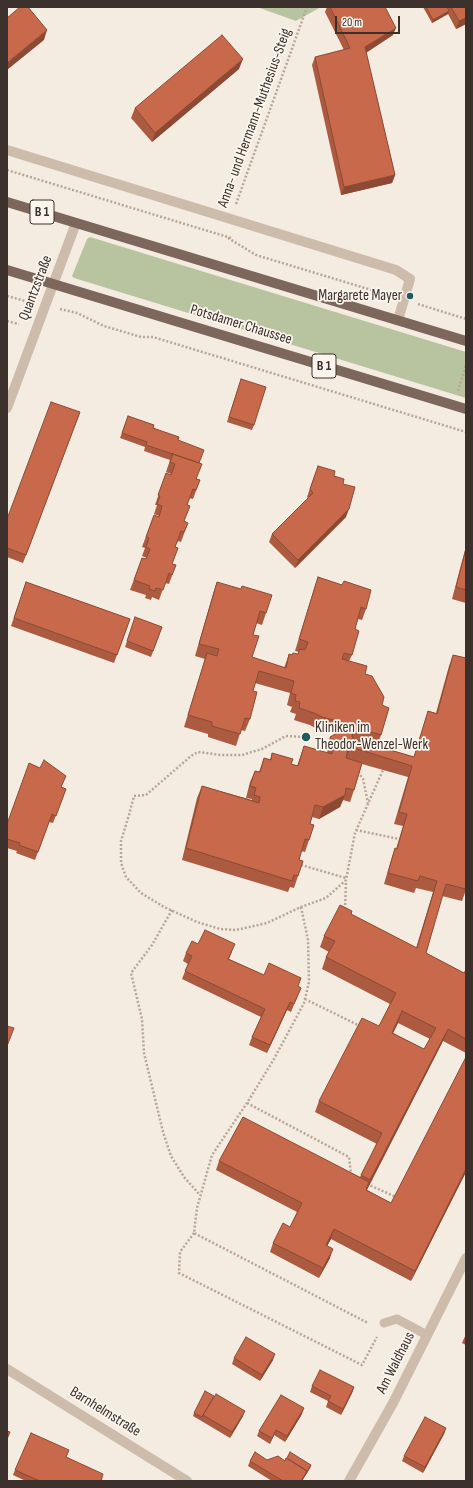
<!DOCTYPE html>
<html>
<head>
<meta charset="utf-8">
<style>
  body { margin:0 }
  #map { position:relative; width:473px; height:1488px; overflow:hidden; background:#f4ebe1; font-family:"Sofia Sans Condensed",sans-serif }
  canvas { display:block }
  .frame { position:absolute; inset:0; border:8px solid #3b302b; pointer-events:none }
  .scale { position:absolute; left:335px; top:16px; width:65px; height:18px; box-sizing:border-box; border:2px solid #3b302b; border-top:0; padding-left:5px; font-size:12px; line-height:14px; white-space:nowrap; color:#3b302b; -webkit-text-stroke:3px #fbf5ee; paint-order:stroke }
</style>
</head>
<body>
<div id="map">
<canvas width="473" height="1488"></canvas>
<div class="frame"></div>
<div class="scale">20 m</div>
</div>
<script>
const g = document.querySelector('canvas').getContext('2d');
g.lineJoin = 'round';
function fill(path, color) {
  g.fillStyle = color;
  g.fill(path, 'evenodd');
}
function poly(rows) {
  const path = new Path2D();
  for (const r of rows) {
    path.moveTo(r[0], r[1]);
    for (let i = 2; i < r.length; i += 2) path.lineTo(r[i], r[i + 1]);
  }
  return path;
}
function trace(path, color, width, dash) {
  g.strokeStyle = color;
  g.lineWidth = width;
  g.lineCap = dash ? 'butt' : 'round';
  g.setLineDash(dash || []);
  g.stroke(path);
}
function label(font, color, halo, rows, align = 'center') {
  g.font = font + ' "Sofia Sans Condensed",sans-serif';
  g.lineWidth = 3.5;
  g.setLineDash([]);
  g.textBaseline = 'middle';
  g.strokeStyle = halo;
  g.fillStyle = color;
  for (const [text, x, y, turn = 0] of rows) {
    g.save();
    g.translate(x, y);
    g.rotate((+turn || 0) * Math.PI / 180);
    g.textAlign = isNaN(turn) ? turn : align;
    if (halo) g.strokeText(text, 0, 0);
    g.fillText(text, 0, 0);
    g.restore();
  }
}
const green = poly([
  [257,7,321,7,296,21],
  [90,237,466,352,466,398,74,278,72,276,87,239]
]);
const path = poly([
  [7,170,231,238],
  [236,204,307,7],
  [228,238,256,255,388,295],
  [7,296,29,302],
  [418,304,466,319],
  [60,309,77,313,104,326,141,337,153,337,466,432],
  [7,321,19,324],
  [458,391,466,365],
  [304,737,286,736,262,749,242,755,221,755,198,752,191,756,146,795,134,796,129,815,121,841,121,863,126,877,141,893,164,907,197,922,220,929,236,930,267,923,301,907,326,898,346,880,355,833,383,770],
  [358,772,363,779,368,803],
  [356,830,399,839],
  [301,865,346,878],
  [301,907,308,940,309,982,304,1003,274,1059,247,1103,212,1155,197,1208,194,1233,368,1323],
  [345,909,346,880],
  [172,910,152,945,131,973,142,1019,144,1053,163,1132,171,1156,184,1177,200,1195],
  [305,999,360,1026],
  [247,1103,349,1157,351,1174],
  [367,1184,396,1197],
  [194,1233,180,1252,179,1273,362,1365,377,1337]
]);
const service = poly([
  [384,1323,397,1319,427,1335]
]);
const minor = poly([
  [7,150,396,270,410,279,398,320],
  [7,408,76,223],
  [7,1369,187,1481],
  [349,1481,393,1403,466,1258]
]);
const primary = poly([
  [7,202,466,341],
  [7,270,466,409]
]);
const wall = poly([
  [327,7,385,7,393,35,366,53,395,175,392,183,341,195,312,65,315,57,344,50,325,12],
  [423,7,466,7,466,24,456,29,448,14,432,23],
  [239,69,152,142,131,118,135,108],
  [239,385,254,425,252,430,227,422],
  [80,412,23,563,7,557,7,519],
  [128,416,178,440,199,463,196,479,200,480,193,499,189,498,187,505,184,521,188,523,181,542,178,541,175,547,172,564,176,565,169,584,165,583,159,600,152,597,151,600,145,598,146,595,130,590,142,558,146,559,147,558,142,556,145,548,142,547,154,515,159,517,159,516,154,514,157,505,155,505,166,473,171,475,171,474,166,472,170,460,144,451,145,447,120,438],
  [315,474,334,476,343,484,346,517,295,568,269,542,272,534,308,498,307,497],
  [466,546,466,603,452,599],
  [318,577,366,609,362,620,358,619,355,629,352,655,349,661,365,674,382,705,381,735,377,746,414,757,428,711,436,713,449,666,453,655,466,658,466,890,462,901,442,896,426,953,464,973,466,970,466,1053,443,1041,367,1190,391,1203,466,1172,411,1281,331,1239,327,1246,330,1258,319,1278,270,1252,273,1243,290,1227,297,1212,216,1170,219,1161,360,1177,377,1144,315,1112,319,1101,379,1026,390,1004,322,969,326,957,329,952,320,947,324,936,351,914,416,948,433,892,416,888,414,893,384,884,391,860,395,848,396,849,403,826,394,824,408,777,362,764,354,790,350,802,343,800,340,807,319,819,312,817,310,824,309,840,305,852,301,851,299,860,298,876,294,888,290,887,288,892,182,860,197,798,202,786,252,800,252,799,246,798,250,782,255,771,259,772,264,758,270,760,272,753,291,764,297,766,304,746,328,753,326,749,330,737,336,734,317,729,310,725,294,720,296,714,290,712,292,707,287,705,290,693,255,683,253,691,250,719,245,731,241,730,236,746,208,737,208,734,184,727,205,659,195,656,213,594,217,582,266,613,262,625,256,623,253,635,252,657,284,668,289,654,292,655,298,654,299,652,295,651,314,589],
  [398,1023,430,1039,424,1049,393,1033],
  [26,582,130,619,114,663,11,626],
  [135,617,162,627,151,657,125,647],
  [61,787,66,789,53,823,49,822,35,860,16,853,17,851,7,848,7,824],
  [198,944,232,952,229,959,264,975,301,988,298,995,291,1012,287,1010,267,1053,249,1045,252,1037,261,1017,182,979,188,964,183,961,186,953],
  [466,1334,466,1345,462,1343],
  [234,1358,273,1360,260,1381,232,1364],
  [312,1386,354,1387,352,1393,341,1415,326,1407,328,1401,310,1392],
  [194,1413,243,1416,230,1438,193,1416],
  [302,1414,285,1442,274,1435,270,1444,257,1436,259,1431],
  [446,1428,444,1434,423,1473,402,1461,404,1456],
  [67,1457,101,1481,26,1481,13,1475,15,1470],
  [267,1460,285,1461,311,1465,310,1468,302,1481,272,1481,248,1466,250,1461]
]);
const shadedWall = poly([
  [449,11,448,14,432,23,433,20],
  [466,18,466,24,456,29,459,21],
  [396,28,393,35,362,55,365,47],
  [47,30,44,40,7,70,7,63],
  [243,59,239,69,152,142,155,133],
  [395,175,392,183,341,195,344,187],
  [349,509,346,517,295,568,298,560],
  [351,747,346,759,343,761,348,749],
  [345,795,340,807,319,819,323,807],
  [290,1002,287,1010,267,1053,270,1045],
  [402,1011,398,1023,387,1045,392,1033],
  [448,1029,443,1041,362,1199,370,1180],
  [466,1169,466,1172,411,1281,415,1271],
  [334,1229,331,1239,322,1255,326,1245],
  [333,1249,330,1258,319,1278,323,1268],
  [275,1354,273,1360,260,1381,262,1375],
  [354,1387,352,1393,341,1415,343,1409],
  [304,1408,302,1414,285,1442,287,1436],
  [245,1411,243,1416,230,1438,232,1432],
  [446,1428,444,1434,423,1473,425,1467],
  [276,1430,274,1435,270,1444,272,1438],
  [311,1465,310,1468,302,1481,301,1481]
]);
const building = poly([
  [20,7,28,7,47,30,7,63,7,18,20,7],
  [330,7,385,7,396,28,365,47,395,175,344,187,315,57,350,48,330,7],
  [426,7,447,7,449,11,433,20,426,7],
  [451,7,466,7,466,18,459,21,451,7],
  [222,35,243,59,155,133,135,108,222,35],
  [241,379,266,387,254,425,229,417,241,379],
  [51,402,80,412,26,555,7,548,7,519,51,402],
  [128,416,154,425,153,428,179,437,178,440,204,450,199,463,173,454,146,445,147,442,122,433,128,416],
  [173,454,202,464,196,479,200,480,196,490,193,489,187,505,190,506,184,521,188,523,184,532,181,531,175,547,178,548,172,564,176,565,172,575,169,573,163,590,156,588,155,591,149,589,150,586,134,580,142,558,146,559,150,549,146,547,149,538,146,537,154,515,159,517,162,506,157,504,160,496,158,495,166,473,171,475,175,464,170,462,173,454],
  [318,466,335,471,334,476,344,479,343,484,355,487,349,509,298,560,272,534,313,493,310,489,318,466],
  [466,549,466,590,456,587,466,549],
  [318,577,342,585,344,581,371,590,366,609,361,607,355,629,359,631,352,655,344,653,342,659,367,666,365,674,372,676,384,697,382,705,389,708,381,735,355,727,352,736,353,739,414,757,428,711,437,714,453,655,466,658,466,889,446,884,426,953,464,973,466,970,466,1039,448,1029,370,1180,361,1175,382,1133,319,1101,362,1018,379,1026,396,993,326,957,335,941,324,936,340,905,352,911,351,914,417,948,437,881,420,876,418,881,388,873,395,848,397,849,407,814,399,812,412,766,351,747,348,749,346,758,362,763,354,790,346,788,345,795,323,807,315,805,310,824,314,825,309,840,305,839,299,860,303,861,298,876,294,875,292,881,186,848,202,786,259,803,260,797,254,795,256,788,250,786,255,771,260,772,264,758,271,760,272,753,293,759,291,764,298,766,304,746,332,754,335,745,330,737,339,732,341,722,322,717,314,713,299,708,300,702,295,701,296,695,291,693,294,681,259,671,253,691,257,692,250,719,245,718,240,734,212,726,212,722,188,715,207,653,217,656,219,649,199,644,217,582,241,589,242,586,272,595,266,613,260,611,253,635,259,636,252,657,286,668,289,654,292,655,293,653,298,654,300,649,305,650,308,642,299,639,318,577],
  [402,1011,436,1028,424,1049,392,1033,402,1011],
  [26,582,130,619,117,655,14,618,26,582],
  [135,617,162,627,153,651,127,641,135,617],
  [44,760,66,776,61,787,66,789,56,816,52,814,38,852,19,845,20,843,7,839,7,824,29,763,40,768,44,760],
  [205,930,235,944,228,959,264,975,269,963,301,978,298,986,301,988,294,1004,290,1002,270,1045,252,1037,265,1009,185,971,192,956,186,953,192,941,198,944,205,930],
  [7,1026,14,1028,7,1046,7,1026],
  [466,1057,466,1169,415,1271,334,1229,326,1245,333,1249,323,1268,273,1243,283,1223,290,1227,302,1203,219,1161,243,1117,369,1182,366,1190,391,1203,466,1057],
  [246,1337,275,1354,262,1375,234,1358,246,1337],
  [320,1370,354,1387,343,1409,328,1401,331,1396,312,1386,320,1370],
  [205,1391,214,1396,202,1417,194,1413,205,1391],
  [216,1394,245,1411,232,1432,203,1415,216,1394],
  [281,1395,304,1408,287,1436,276,1430,272,1438,259,1431,281,1395],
  [425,1417,446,1428,425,1467,404,1456,425,1417],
  [7,1431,10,1432,7,1439,7,1431],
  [31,1433,69,1450,66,1457,103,1474,101,1481,40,1481,15,1470,31,1433],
  [255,1452,267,1460,278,1456,285,1461,286,1458,307,1471,301,1481,283,1481,250,1461,255,1452],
  [290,1452,311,1465,306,1474,307,1471,287,1458,290,1452]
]);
const markers = [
  [410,296,4,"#1f5a5e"],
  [306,737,5,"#1f5a5e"]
];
const shields = [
  [42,212,24],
  [324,366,24]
];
const shieldNames = [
  ["B 1",42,212],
  ["B 1",324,366]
];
const streetNames = [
  ["Anna- und Hermann-Muthesius-Steig",255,118,-70],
  ["Quantzstraße",36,288,-69],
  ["Potsdamer Chaussee",241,325,17],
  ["Am Waldhaus",396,1363,-63],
  ["Barnhelmstraße",105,1412,32]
];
const poiNames = [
  ["Margarete Mayer",402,296],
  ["Kliniken im",315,728,"left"],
  ["Theodor-Wenzel-Werk",315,745,"left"]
];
fill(green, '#b8c4a0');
trace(path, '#b9a596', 2.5, [2, 2]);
trace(service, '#cdbbac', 9);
trace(minor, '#cdbbac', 10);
trace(primary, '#7d675c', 10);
fill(wall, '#ac5a40');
fill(shadedWall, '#8c4a34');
fill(building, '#c8694b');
trace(building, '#8c4a34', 1);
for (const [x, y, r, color] of markers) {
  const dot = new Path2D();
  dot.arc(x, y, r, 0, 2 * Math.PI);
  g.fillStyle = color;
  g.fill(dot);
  trace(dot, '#fbf5ee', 1.5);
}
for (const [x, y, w] of shields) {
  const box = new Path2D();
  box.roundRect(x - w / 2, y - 12, w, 24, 3);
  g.fillStyle = '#fbf5ee';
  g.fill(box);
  trace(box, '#3b302b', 1);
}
label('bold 14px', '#3b302b', null, shieldNames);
label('15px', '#3b302b', '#fbf5ee', streetNames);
label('15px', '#3b302b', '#fbf5ee', poiNames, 'right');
</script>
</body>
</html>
